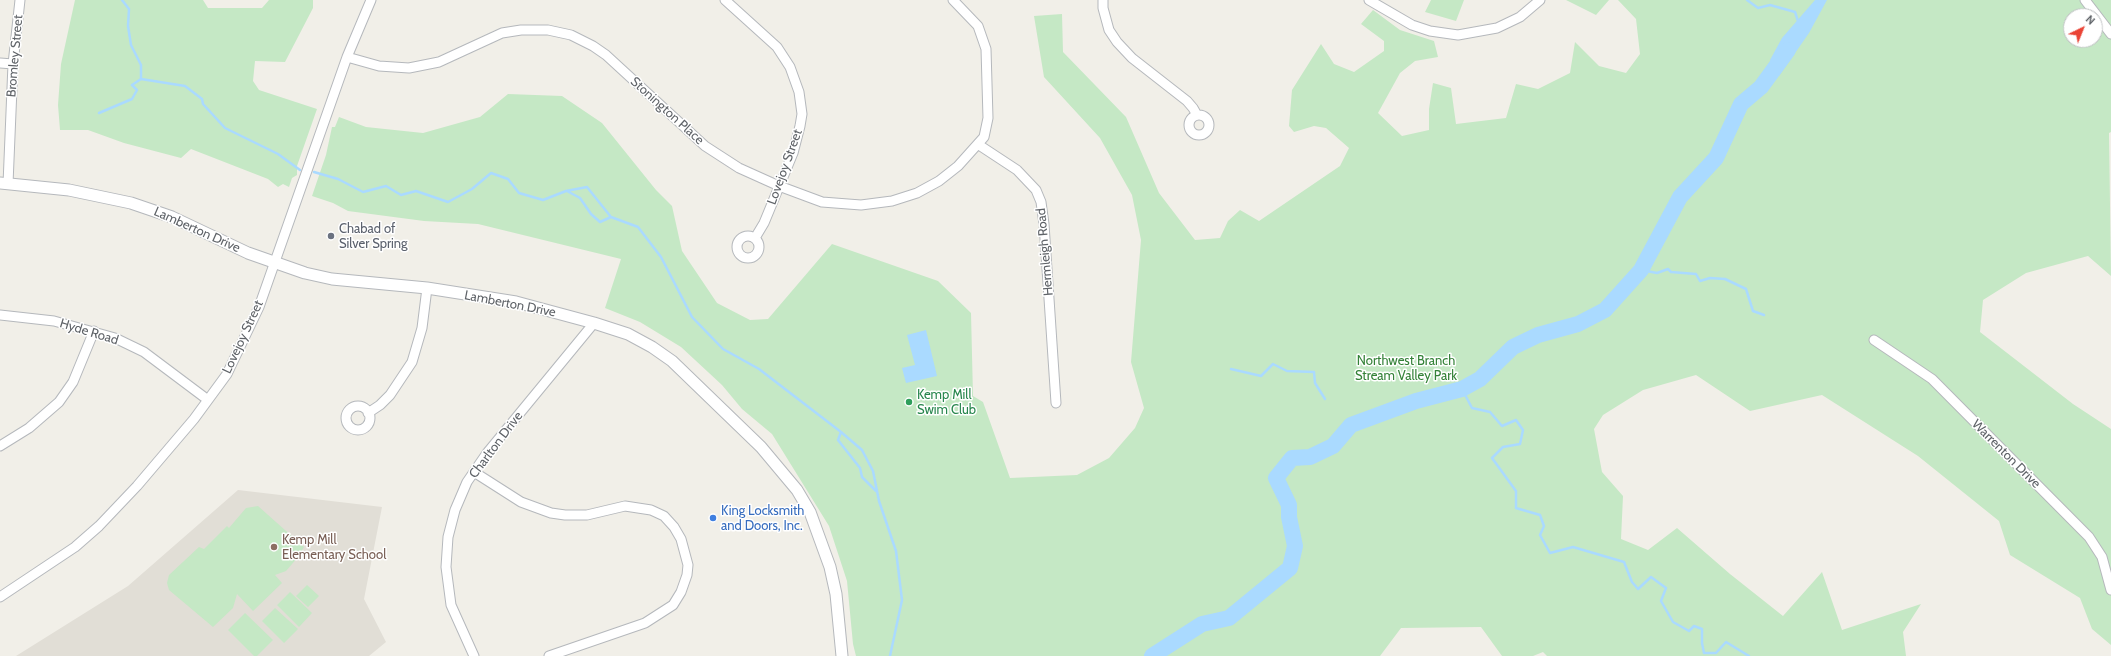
<!DOCTYPE html>
<html>
<head>
<meta charset="utf-8">
<style>
  body { margin:0 }
  #map { position:relative; width:2111px; height:656px; overflow:hidden; background:#f1efe8; font-family:Cabin,sans-serif }
  canvas { display:block }
  .north { position:absolute; left:2063px; top:8px; width:40px; height:40px; box-sizing:border-box; background:#fff; border:1px solid #bfc1c3; border-radius:50%; rotate:43deg; font-size:11px; font-weight:700; line-height:16px; text-align:center; color:#5f6368 }
  .north::after { content:''; display:block; margin:auto; width:14px; height:18px; background:#ea4335; clip-path:polygon(50% 0,100% 100%,50% 72%,0 100%) }
</style>
</head>
<body>
<div id="map">
<canvas width="2111" height="656"></canvas>
<div class="north">N</div>
</div>
<script>
const g = document.querySelector('canvas').getContext('2d');
g.lineJoin = 'round';
function fill(path, color) {
  g.fillStyle = color;
  g.fill(path, 'evenodd');
}
function poly(rows) {
  const path = new Path2D();
  for (const r of rows) {
    if (r.length === 3) {
      path.moveTo(r[0] + r[2], r[1]);
      path.arc(r[0], r[1], r[2], 0, 2 * Math.PI);
      continue;
    }
    path.moveTo(r[0], r[1]);
    for (let i = 2; i < r.length; i += 2) path.lineTo(r[i], r[i + 1]);
  }
  return path;
}
function trace(path, color, width, dash) {
  g.strokeStyle = color;
  g.lineWidth = width;
  g.lineCap = dash ? 'butt' : 'round';
  g.setLineDash(dash || []);
  g.stroke(path);
}
function label(font, color, halo, rows, align = 'center') {
  g.font = font + ' Cabin,sans-serif';
  g.lineWidth = 3;
  g.setLineDash([]);
  g.textBaseline = 'middle';
  g.strokeStyle = halo;
  g.fillStyle = color;
  for (const [text, x, y, turn = 0] of rows) {
    g.save();
    g.translate(x, y);
    g.rotate((+turn || 0) * Math.PI / 180);
    g.textAlign = isNaN(turn) ? turn : align;
    if (halo) g.strokeText(text, 0, 0);
    g.fillText(text, 0, 0);
    g.restore();
  }
}
const education = poly([
  [238,490,382,507,364,599,386,642,369,656,16,656,128,586]
]);
const green = poly([
  [75,0,203,0,208,8,262,8,269,0,313,0,313,8,285,62,255,61,253,81,259,90,317,109,297,166,297,175,292,178,289,187,283,184,278,187,268,179,191,149,181,158,124,143,88,130,60,130,58,105,61,64],
  [1431,0,1464,0,1456,21,1425,12],
  [1566,0,1609,0,1596,15],
  [1618,0,2111,0,2111,132,2109,133,2111,276,2088,256,2026,273,1983,300,1980,332,2073,404,2111,429,2111,645,2092,629,2080,598,2010,555,1999,521,1918,456,1822,395,1750,411,1696,375,1643,390,1603,415,1594,429,1602,472,1623,496,1621,539,1648,550,1677,528,1730,574,1783,616,1822,572,1842,630,1921,604,1903,632,1906,656,1547,656,1543,652,1533,656,1502,656,1481,627,1401,628,1380,656,856,656,853,644,847,581,829,526,772,434,742,409,722,385,681,347,640,322,605,308,621,259,478,224,424,221,348,211,333,203,312,196,326,155,332,127,335,127,339,117,366,127,423,133,480,117,508,94,562,96,602,123,656,190,672,206,682,251,717,303,750,320,768,319,832,244,938,281,971,313,973,396,983,402,1010,478,1077,475,1109,458,1135,428,1144,408,1131,362,1141,240,1132,195,1100,138,1044,77,1034,16,1062,14,1063,52,1126,117,1159,193,1195,240,1220,238,1228,221,1240,210,1259,221,1340,166,1349,148,1326,128,1314,126,1294,132,1289,126,1292,90,1321,44,1334,64,1354,72,1384,51,1384,41,1361,24,1373,10,1400,30,1434,41,1438,57,1415,61,1400,73,1378,113,1402,136,1429,130,1429,109,1433,83,1451,88,1456,124,1506,118,1516,84,1538,89,1570,73,1575,42,1599,66,1626,73,1640,54,1636,19],
  [2071,16,2095,16,2095,40,2071,40],
  [258,506,304,547,298,557,286,571,275,575,282,583,253,611,237,594,233,608,213,627,169,590,167,583,169,575,199,547,204,549,227,526,229,528,246,508],
  [307,585,319,596,308,607,296,596],
  [290,592,312,613,299,627,277,605],
  [275,608,298,629,284,643,262,621],
  [245,613,273,640,257,656,254,656,228,630]
]);
const water = poly([
  [1815,0,1827,0,1809,33,1779,76,1770,60,1782,38],
  [926,330,937,376,906,383,902,368,915,365,907,335]
]);
const stream = poly([
  [122,0,129,9,128,26,131,45,141,65,141,79,185,86,202,99,203,104,225,128,278,154,300,170],
  [1747,0,1758,8,1770,5,1795,12,1798,21],
  [99,113,132,99,137,90,132,85,141,79],
  [314,172,338,179,363,192,386,186,401,195,416,191,448,202,472,189,491,173,508,179,519,193,543,200,566,191,587,187,611,217,638,227,661,257,692,317,723,349,759,369,841,432,862,450,873,471,879,501,896,551,902,600,890,656],
  [567,191,580,198,591,214,600,222,611,217],
  [1641,270,1657,273,1668,269,1671,272,1696,274,1700,281,1710,278,1725,279,1746,289,1753,311,1764,315],
  [1231,369,1261,376,1273,364,1287,371,1314,372,1315,383,1325,399],
  [1462,389,1472,408,1490,412,1502,426,1516,420,1523,430,1520,444,1503,447,1492,458,1516,491,1516,508,1540,515,1544,526,1540,535,1550,553,1573,547,1624,562,1632,582,1638,589,1651,577,1666,588,1661,601,1673,622,1689,631,1694,626,1702,629,1702,643,1704,653,1716,653,1726,642,1749,656],
  [841,432,838,440,860,468,862,477,876,491]
]);
const river = poly([
  [1152,656,1202,624,1229,618,1290,568,1295,546,1289,517,1289,505,1276,478,1292,458,1310,457,1333,446,1351,425,1416,401,1462,389,1480,379,1513,347,1538,335,1578,324,1605,310,1641,270,1680,197,1716,158,1741,104,1761,87,1788,50]
]);
const minor = poly([
  [725,0,777,47,790,67,799,92,802,114,800,126,793,153,764,223,755,238],
  [1103,0,1103,8,1109,30,1117,42,1132,58,1187,101,1193,108,1197,115],
  [1369,0,1412,25,1430,31,1458,35,1497,28,1520,17,1540,0],
  [2085,0,2111,34],
  [347,57,379,66,409,68,439,62,502,33,521,30,548,30,571,35,593,46,606,55,705,146,739,168,779,186,822,202,861,205,892,201,917,193,939,181,958,166,984,137,988,118,986,49,978,26,953,0],
  [0,63,13,64],
  [1199,125,10],
  [979,145,1017,170,1036,190,1041,202,1044,224,1056,403],
  [8,184,13,64,20,0],
  [748,247,11],
  [0,315,54,321,115,338,144,352,208,400],
  [1874,340,1932,379,2089,537,2102,557,2111,590],
  [358,418,12],
  [368,413,380,405,390,395,412,362,422,328,427,288],
  [0,446,29,428,59,402,73,382,94,331],
  [474,472,521,502,551,513,565,515,587,515,625,506,651,510,664,516,674,527,681,539,688,565,687,575,681,592,673,605,645,623,549,656],
  [0,597,75,547,99,526,137,486,194,419,227,374,259,307,347,57,371,0],
  [474,656,451,605,446,567,448,537,455,510,467,482,487,453,594,323]
]);
const tertiary = poly([
  [0,183,69,190,131,203,172,217,248,253,305,273,332,279,427,288,516,302,594,323,628,334,652,347,672,361,761,447,797,490,810,512,830,567,836,594,842,656]
]);
const markers = [
  [331,236,4,"#6b7280"],
  [909,402,4,"#2e9e5b"],
  [713,518,4,"#3f7fe0"],
  [274,547,4,"#8d6e63"]
];
const streetNames = [
  ["Bromley Street",15,56,-85],
  ["Stonington Place",667,111,42],
  ["Lovejoy Street",785,167,-70],
  ["Lamberton Drive",197,230,24],
  ["Hermleigh Road",1045,252,-95],
  ["Lamberton Drive",510,304,11],
  ["Hyde Road",89,332,17],
  ["Lovejoy Street",243,337,-65],
  ["Charlton Drive",496,445,-53],
  ["Warrenton Drive",2006,454,45]
];
const worshipNames = [
  ["Chabad of",339,229],
  ["Silver Spring",339,244]
];
const parkNames = [
  ["Northwest Branch",1406,361],
  ["Stream Valley Park",1406,376]
];
const leisureNames = [
  ["Kemp Mill",917,395],
  ["Swim Club",917,410]
];
const shopNames = [
  ["King Locksmith",721,511],
  ["and Doors, Inc.",721,526]
];
const educationNames = [
  ["Kemp Mill",282,540],
  ["Elementary School",282,555]
];
fill(education, '#e1ded6');
fill(green, '#c5e8c5');
fill(water, '#aadaff');
trace(stream, '#aadaff', 2.5);
trace(river, '#aadaff', 16);
trace(minor, '#b5b8bc', 11);
trace(tertiary, '#b5b8bc', 13);
trace(minor, '#fff', 9);
trace(tertiary, '#fff', 11);
for (const [x, y, r, color] of markers) {
  const dot = new Path2D();
  dot.arc(x, y, r, 0, 2 * Math.PI);
  g.fillStyle = color;
  g.fill(dot);
  trace(dot, '#fff', 1.5);
}
label('13px', '#5f6368', '#fff', streetNames);
label('13px', '#5b616d', '#fff', worshipNames, 'left');
label('13px', '#348238', '#fff', parkNames);
label('13px', '#27864d', '#fff', leisureNames, 'left');
label('13px', '#366cbe', '#fff', shopNames, 'left');
label('13px', '#785e54', '#fff', educationNames, 'left');
</script>
</body>
</html>
